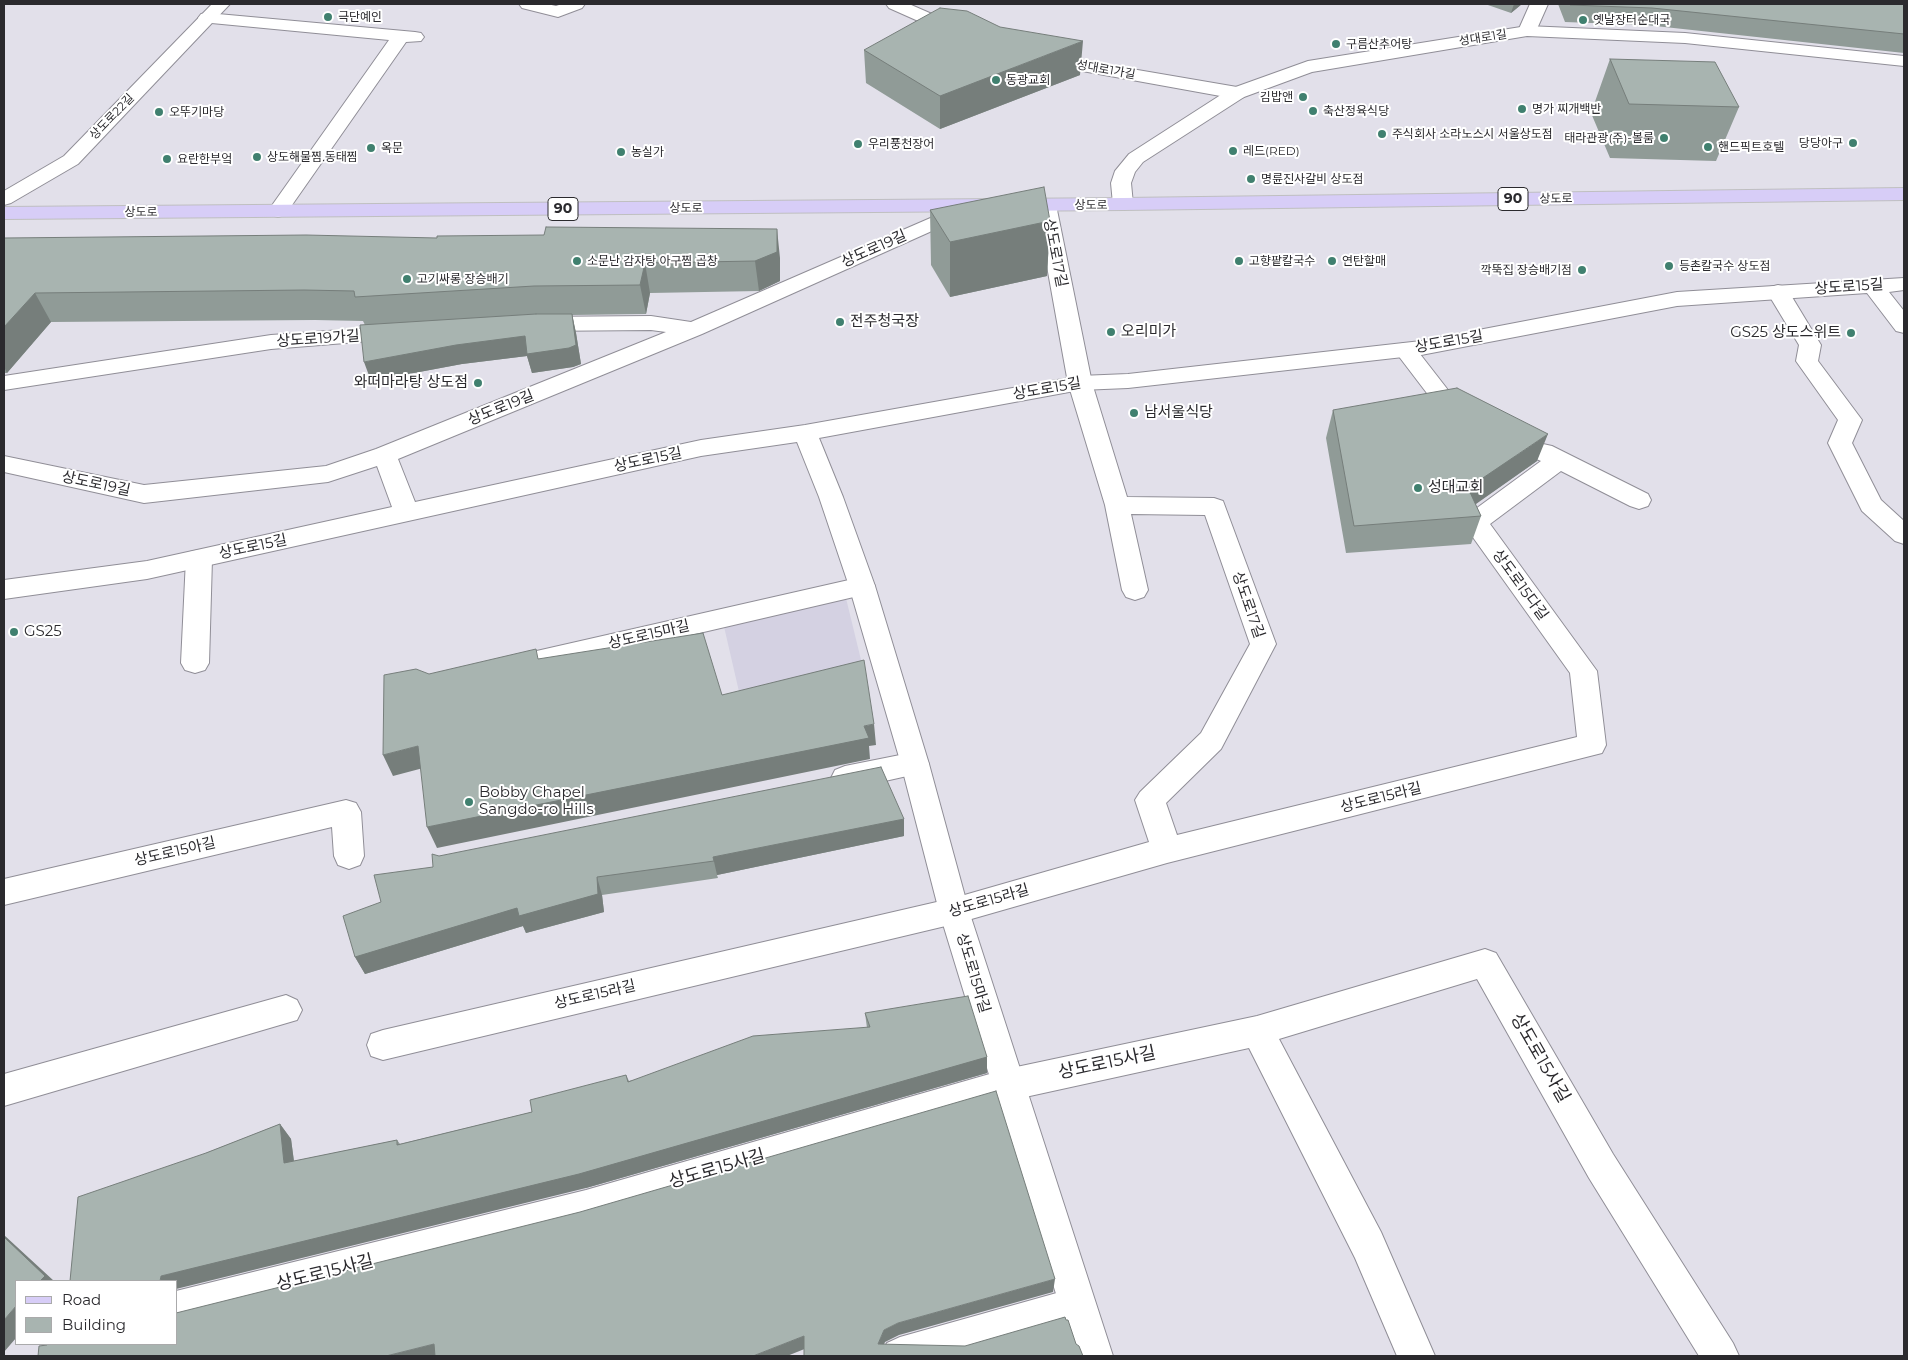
<!DOCTYPE html>
<html>
<head>
<meta charset="utf-8">
<style>
  body { margin:0 }
  #map { position:relative; width:1908px; height:1360px; overflow:hidden; background:#e2e0ea; font-family:Montserrat,sans-serif }
  canvas { display:block }
  .frame { position:absolute; inset:0; border:5px solid #2b2a2e; pointer-events:none }
  .legend { position:absolute; left:15px; top:1280px; width:162px; height:65px; box-sizing:border-box; background:#fff; border:1px solid #aaaaab; margin:0; padding:6px 9px; list-style:none; font-size:15px; color:#2b2a2e }
  .legend li { display:flex; align-items:center; gap:10px; height:25px }
  .legend b { width:25px; border:1px solid #aaaaab }
</style>
</head>
<body>
<div id="map">
<canvas width="1908" height="1360"></canvas>
<div class="frame"></div>
<ul class="legend">
<li><b style="height:6px;background:#d7cdf7"></b>Road</li>
<li><b style="height:14px;background:#a8b4b0"></b>Building</li>
</ul>
</div>
<script>
const g = document.querySelector('canvas').getContext('2d');
g.lineJoin = 'round';
function fill(path, color) {
  g.fillStyle = color;
  g.fill(path, 'evenodd');
}
function poly(rows) {
  const path = new Path2D();
  for (const r of rows) {
    path.moveTo(r[0], r[1]);
    for (let i = 2; i < r.length; i += 2) path.lineTo(r[i], r[i + 1]);
  }
  return path;
}
function trace(path, color, width, dash) {
  g.strokeStyle = color;
  g.lineWidth = width;
  g.lineCap = dash ? 'butt' : 'round';
  g.setLineDash(dash || []);
  g.stroke(path);
}
function label(font, color, halo, rows, align = 'center') {
  g.font = font + ' Montserrat,"Noto Sans KR",sans-serif';
  g.lineWidth = 4;
  g.setLineDash([]);
  g.textBaseline = 'middle';
  g.strokeStyle = halo;
  g.fillStyle = color;
  for (const [text, x, y, turn = 0] of rows) {
    g.save();
    g.translate(x, y);
    g.rotate((+turn || 0) * Math.PI / 180);
    g.textAlign = isNaN(turn) ? turn : align;
    if (halo) g.strokeText(text, 0, 0);
    g.fillText(text, 0, 0);
    g.restore();
  }
}
const built = poly([
  [844,590,863,668,740,696,722,618]
]);
const service = poly([
  [519,4,547,4,556,6,562,4,585,4,582,8,558,17,522,8,519,4],
  [1530,4,1548,4,1536,31,1533,35,1527,36,1521,35,1518,31,1530,4],
  [207,13,415,32,421,33,424,37,421,41,406,42,285,215,278,217,271,215,268,211,389,40,201,22,198,18,201,14,207,13],
  [1046,199,1053,201,1056,205,1092,383,1127,497,1214,498,1223,501,1276,644,1221,749,1166,803,1177,835,1577,737,1570,673,1462,522,1466,516,1541,461,1534,458,1531,452,1534,446,1543,444,1552,446,1648,494,1651,500,1648,506,1639,509,1630,506,1561,471,1490,524,1597,671,1606,745,1602,753,1167,863,954,924,383,1060,371,1056,367,1045,371,1034,383,1030,954,898,1149,842,1135,800,1140,792,1201,733,1250,644,1205,515,1131,514,1148,590,1144,597,1135,600,1126,597,1122,590,1105,505,1068,383,1036,205,1039,201,1046,199],
  [1778,285,1786,287,1789,292,1821,345,1818,361,1862,420,1852,443,1881,500,1904,521,1904,544,1895,541,1862,511,1828,443,1838,420,1796,361,1799,345,1767,292,1770,287,1778,285],
  [1405,343,1413,345,1455,399,1475,409,1479,414,1475,419,1467,422,1459,419,1439,409,1394,350,1397,345,1405,343],
  [199,550,208,552,212,559,209,663,205,670,195,673,185,670,181,663,186,559,190,552,199,550],
  [862,577,871,579,875,586,871,593,519,675,509,672,505,665,509,658,519,655,862,577],
  [915,752,925,756,929,764,925,772,845,790,835,786,831,778,835,770,845,766,915,752],
  [346,800,356,803,361,812,364,856,360,865,349,869,338,865,334,856,332,827,4,905,4,879,346,800],
  [1485,949,1496,953,1613,1154,1733,1343,1739,1356,1699,1356,1589,1178,1477,979,1279,1039,1381,1232,1435,1356,1397,1356,1355,1258,1249,1048,1007,1101,586,1224,176,1328,176,1291,586,1190,1007,1069,1257,1016,1485,949],
  [286,995,297,1000,302,1010,297,1020,4,1106,4,1074,286,995],
  [1078,1287,1091,1292,1096,1305,1091,1318,1078,1323,964,1356,881,1356,887,1343,900,1337,1078,1287]
]);
const minor = poly([
  [212,4,230,4,78,164,11,203,4,205,4,191,64,156,212,4],
  [886,4,909,4,964,28,967,32,964,36,958,37,952,36,889,8,886,4],
  [1044,54,1237,87,1244,89,1246,93,1244,97,1237,99,1038,63,1035,59,1038,55,1044,54],
  [965,203,972,205,975,209,972,213,702,334,398,459,415,502,701,440,805,425,1080,376,1128,374,1421,341,1677,292,1904,278,1904,290,1889,292,1904,311,1904,333,1896,331,1867,293,1677,306,1421,355,1128,388,1080,390,819,438,843,497,875,586,929,764,969,911,1113,1356,1075,1356,939,911,901,764,849,586,819,497,797,442,701,456,147,579,4,599,4,580,147,561,392,507,377,466,328,482,144,503,4,472,4,456,144,485,326,466,376,449,666,332,651,330,536,331,528,329,525,324,528,319,536,317,651,316,691,322,965,203],
  [399,326,407,328,410,333,407,338,271,349,4,390,4,376,271,335,399,326]
]);
const tertiary = poly([
  [1527,26,1685,33,1904,56,1904,66,1685,43,1527,36,1312,72,1244,97,1143,162,1135,172,1131,183,1133,204,1130,208,1123,210,1116,208,1113,204,1111,183,1115,171,1129,154,1230,89,1308,61,1527,26]
]);
const primary = poly([
  [1904,188,1904,200,1123,210,4,219,4,207,1123,198,1904,188]
]);
const wall = poly([
  [1485,4,1522,4,1511,13],
  [1558,4,1904,4,1904,53,1646,25,1565,22],
  [864,50,1080,75,940,129,866,83],
  [1610,59,1739,107,1716,161,1610,158,1591,113],
  [930,210,1050,221,1047,276,950,297,931,265],
  [4,238,780,258,780,281,759,291,650,293,646,314,572,315,576,333,581,364,573,367,532,373,527,356,462,364,371,381,365,325,363,321,315,320,51,322,7,373,4,373],
  [1333,410,1537,461,1475,504,1481,516,1471,544,1346,553,1326,438],
  [904,819,904,836,717,875,718,878,602,895,604,912,526,933,523,926,365,974,355,957,381,902,433,867,439,856],
  [865,1013,987,1057,987,1073,586,1188,206,1153,280,1124,291,1139,294,1161,397,1140,400,1144,532,1112,626,1075,629,1081,867,1028]
]);
const shadedWall = poly([
  [1514,4,1522,4,1511,13],
  [1083,41,1080,75,940,129,940,96],
  [1050,221,1047,276,950,297,950,242],
  [777,229,780,258,780,281,759,291,755,261],
  [645,263,650,293,646,314,640,285],
  [35,293,51,322,7,373,4,367,4,327],
  [572,314,576,333,581,364,573,367,532,373,527,356,462,364,371,381,364,362,456,345,525,336],
  [1548,434,1537,461,1459,516,1468,488],
  [874,724,876,745,869,746,870,759,437,848,427,827],
  [418,746,427,767,393,776,383,755],
  [904,819,904,836,717,875,713,857],
  [597,877,602,895,604,912,526,933,523,926,365,974,355,957],
  [987,1057,987,1073,586,1188,176,1289,176,1281,160,1281,161,1276],
  [280,1124,291,1139,296,1178,284,1163],
  [4,1235,54,1281,40,1281,4,1237],
  [1055,1279,1053,1292,899,1335,885,1342,879,1356,878,1344,884,1330,898,1323],
  [16,1306,16,1338,4,1352,4,1320],
  [804,1336,807,1348,787,1356,753,1356],
  [434,1344,444,1356,386,1356]
]);
const building = poly([
  [1570,4,1904,4,1904,34,1652,8,1570,5,1570,4],
  [940,8,967,11,1000,27,1083,41,940,96,864,50,940,8],
  [1610,59,1715,62,1739,107,1629,104,1610,59],
  [1044,187,1050,221,950,242,930,210,1044,187],
  [546,227,777,229,777,252,755,261,645,263,640,285,534,286,355,297,354,291,304,290,35,293,4,327,4,238,306,235,437,238,437,236,544,235,546,227],
  [536,314,572,314,576,345,569,348,527,354,525,336,456,345,364,362,360,325,536,314],
  [1457,388,1548,434,1468,488,1481,516,1354,526,1333,410,1457,388],
  [703,633,722,695,864,660,874,724,864,726,869,738,427,827,418,746,383,755,384,675,416,669,429,674,536,649,538,659,703,633],
  [881,767,904,819,713,857,714,861,597,877,598,894,519,916,517,908,355,957,343,916,381,902,374,875,433,867,432,854,439,856,881,767],
  [968,996,987,1057,579,1174,161,1276,160,1281,70,1281,78,1197,206,1153,280,1124,284,1163,397,1140,397,1145,532,1112,530,1100,626,1075,628,1082,753,1036,870,1027,865,1013,968,996],
  [996,1091,1055,1279,898,1323,884,1330,878,1344,965,1346,1065,1317,1066,1320,1068,1320,1076,1344,1079,1346,1083,1356,804,1356,804,1336,753,1356,435,1356,434,1344,386,1356,38,1356,39,1346,47,1345,48,1344,176,1344,176,1313,580,1212,996,1091],
  [4,1237,45,1276,40,1281,16,1281,16,1306,4,1320,4,1237]
]);
const markers = [
  [328,17,5,"#40806f"],
  [1583,20,5,"#40806f"],
  [1336,44,5,"#40806f"],
  [996,80,5,"#40806f"],
  [1303,97,5,"#40806f"],
  [1522,109,5,"#40806f"],
  [1313,111,5,"#40806f"],
  [159,112,5,"#40806f"],
  [1382,134,5,"#40806f"],
  [1664,138,5,"#40806f"],
  [1853,143,5,"#40806f"],
  [858,144,5,"#40806f"],
  [1708,147,5,"#40806f"],
  [371,148,5,"#40806f"],
  [1233,151,5,"#40806f"],
  [621,152,5,"#40806f"],
  [257,157,5,"#40806f"],
  [167,159,5,"#40806f"],
  [1251,179,5,"#40806f"],
  [577,261,5,"#40806f"],
  [1239,261,5,"#40806f"],
  [1332,261,5,"#40806f"],
  [1669,266,5,"#40806f"],
  [1582,270,5,"#40806f"],
  [407,279,5,"#40806f"],
  [840,322,5,"#40806f"],
  [1111,332,5,"#40806f"],
  [1851,333,5,"#40806f"],
  [478,383,5,"#40806f"],
  [1134,413,5,"#40806f"],
  [1418,488,5,"#40806f"],
  [14,632,5,"#40806f"],
  [469,802,5,"#40806f"]
];
const farPoinames = [
  ["극단예인",338,17],
  ["옛날장터순대국",1593,20],
  ["구름산추어탕",1346,44],
  ["동광교회",1006,80],
  ["김밥앤",1293,97,"right"],
  ["명가 찌개백반",1532,109],
  ["축산정육식당",1323,111],
  ["오뚜기마당",169,112],
  ["주식회사 소라노스시 서울상도점",1392,134],
  ["태라관광(주)-볼룸",1654,138,"right"],
  ["당당아구",1843,143,"right"],
  ["우리풍천장어",868,144],
  ["핸드픽트호텔",1718,147],
  ["옥문",381,148],
  ["레드(RED)",1243,151],
  ["농실가",631,152],
  ["상도해물찜.동태찜",267,157],
  ["요란한부엌",177,159],
  ["명륜진사갈비 상도점",1261,179],
  ["소문난 감자탕 아구찜 곱창",587,261],
  ["고향팥칼국수",1249,261],
  ["연탄할매",1342,261],
  ["등촌칼국수 상도점",1679,266],
  ["깍뚝집 장승배기점",1572,270,"right"],
  ["고기싸롱 장승배기",417,279]
];
const farStreetnames = [
  ["성대로1길",1483,38,-9],
  ["성대로1가길",1106,70,10],
  ["상도로22길",112,117,-46],
  ["상도로",1556,199,-1],
  ["상도로",1091,205],
  ["상도로",686,208],
  ["상도로",141,212]
];
const shields = [
  [1513,199,30],
  [563,209,30]
];
const shieldNames = [
  ["90",1513,199],
  ["90",563,209]
];
const streetNames = [
  ["상도로19길",874,249,-24],
  ["상도로17길",1055,253,79],
  ["상도로15길",1849,287,-4],
  ["상도로19가길",318,339,-4],
  ["상도로15길",1449,342,-10],
  ["상도로15길",1047,389,-10],
  ["상도로19길",501,408,-22],
  ["상도로15길",648,460,-12],
  ["상도로19길",96,484,12],
  ["상도로15길",253,547,-12],
  ["상도로15다길",1520,585,54],
  ["상도로17길",1248,605,71],
  ["상도로15마길",649,635,-13],
  ["상도로15라길",1381,798,-14],
  ["상도로15아길",175,852,-13],
  ["상도로15라길",989,901,-16],
  ["상도로15마길",973,973,73],
  ["상도로15라길",595,995,-13]
];
const poiNames = [
  ["전주청국장",850,322],
  ["오리미가",1121,332],
  ["GS25 상도스위트",1841,333,"right"],
  ["와떠마라탕 상도점",468,383,"right"],
  ["남서울식당",1144,413],
  ["성대교회",1428,488],
  ["GS25",24,632],
  ["Bobby Chapel",479,793],
  ["Sangdo-ro Hills",479,810]
];
const nearStreetnames = [
  ["상도로15사길",1540,1058,60],
  ["상도로15사길",1107,1063,-12],
  ["상도로15사길",717,1169,-16],
  ["상도로15사길",325,1273,-14]
];
fill(built, '#d4d1e2');
trace(service, '#908e97', 2);
trace(minor, '#908e97', 2);
trace(tertiary, '#908e97', 2);
trace(primary, '#bfbfc0', 2);
fill(service, '#fff');
fill(minor, '#fff');
fill(tertiary, '#fff');
fill(primary, '#d7cdf7');
fill(wall, '#909b97');
fill(shadedWall, '#767e7b');
fill(building, '#a8b4b0');
trace(building, '#767e7b', 1);
for (const [x, y, r, color] of markers) {
  const dot = new Path2D();
  dot.arc(x, y, r, 0, 2 * Math.PI);
  g.fillStyle = color;
  g.fill(dot);
  trace(dot, '#fff', 2);
}
label('12px', '#2b2a2e', '#fff', farPoinames, 'left');
label('12px', '#2b2a2e', '#fff', farStreetnames);
for (const [x, y, w] of shields) {
  const box = new Path2D();
  box.roundRect(x - w / 2, y - 11.5, w, 23, 4);
  g.fillStyle = '#fff';
  g.fill(box);
  trace(box, '#2b2a2e', 1);
}
label('bold 14px', '#2b2a2e', null, shieldNames);
label('15px', '#2b2a2e', '#fff', streetNames);
label('15px', '#2b2a2e', '#fff', poiNames, 'left');
label('18px', '#2b2a2e', '#fff', nearStreetnames);
</script>
</body>
</html>
